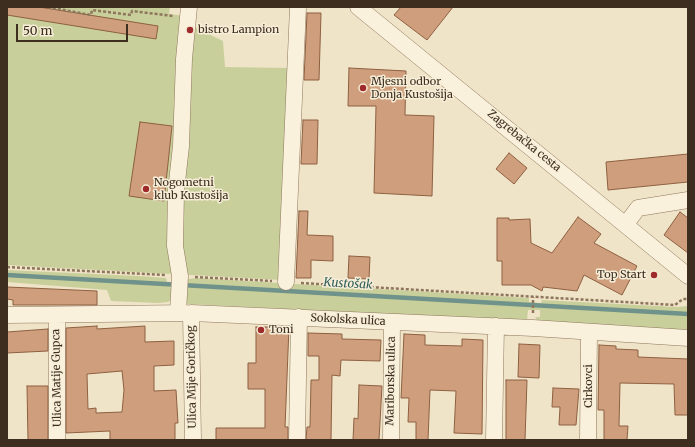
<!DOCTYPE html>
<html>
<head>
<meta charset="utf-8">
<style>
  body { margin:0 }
  #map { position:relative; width:695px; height:447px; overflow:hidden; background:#f0e4c8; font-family:Merriweather,serif }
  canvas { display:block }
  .frame { position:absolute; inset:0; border:8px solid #3d2e20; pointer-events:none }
  .scale { position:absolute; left:16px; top:24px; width:112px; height:18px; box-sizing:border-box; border:2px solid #3d2e20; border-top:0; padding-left:5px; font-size:12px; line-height:14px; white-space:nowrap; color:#3d2e20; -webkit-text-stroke:3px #f7eed8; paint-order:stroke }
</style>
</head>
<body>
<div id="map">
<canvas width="695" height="447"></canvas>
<div class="frame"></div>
<div class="scale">50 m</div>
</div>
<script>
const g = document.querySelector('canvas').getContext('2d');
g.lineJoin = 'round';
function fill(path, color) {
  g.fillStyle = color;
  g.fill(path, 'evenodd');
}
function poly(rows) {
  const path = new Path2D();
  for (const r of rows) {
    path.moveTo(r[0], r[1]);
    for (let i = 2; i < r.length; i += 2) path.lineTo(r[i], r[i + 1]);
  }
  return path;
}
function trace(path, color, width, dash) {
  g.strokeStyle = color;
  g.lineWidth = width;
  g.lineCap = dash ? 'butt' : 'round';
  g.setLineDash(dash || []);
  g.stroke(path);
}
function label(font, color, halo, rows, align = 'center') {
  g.font = font + ' Merriweather,serif';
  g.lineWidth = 3;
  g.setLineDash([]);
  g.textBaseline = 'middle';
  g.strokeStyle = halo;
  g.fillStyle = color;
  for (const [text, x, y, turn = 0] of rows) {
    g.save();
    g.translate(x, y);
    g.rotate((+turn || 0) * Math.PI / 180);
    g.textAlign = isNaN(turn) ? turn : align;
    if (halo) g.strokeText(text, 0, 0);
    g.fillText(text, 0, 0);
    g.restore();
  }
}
const green = poly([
  [7,7,170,7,169,14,192,17,192,26,223,41,225,67,290,68,282,280,7,265],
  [7,270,138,276,166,278,167,282,184,283,184,280,195,278,529,298,529,302,541,303,542,300,677,307,688,306,688,330,538,321,535,317,540,317,540,310,528,310,527,321,187,304,185,300,171,300,168,302,158,303,111,301,107,290,7,282]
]);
const stream = poly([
  [7,275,688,314]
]);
const building = poly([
  [7,7,39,7,158,26,156,39,7,15,7,7],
  [401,7,453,7,427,40,394,15,401,7],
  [307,13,321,13,319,80,304,80,307,13],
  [349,68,406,71,405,115,434,116,432,196,374,193,376,106,348,106,349,68],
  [303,120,318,120,317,164,301,164,303,120],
  [140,122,172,126,164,201,129,196,140,122],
  [509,153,527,168,514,184,496,169,509,153],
  [688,154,688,182,608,190,606,162,688,154],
  [299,211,308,211,307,235,333,236,333,261,311,260,311,278,296,278,299,211],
  [680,212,688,218,688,253,664,235,680,212],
  [578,217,601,234,594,243,637,266,622,295,584,275,577,291,543,287,542,291,531,285,502,285,502,261,497,261,497,218,509,218,509,220,530,219,531,243,552,253,578,217],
  [349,256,370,257,369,279,348,278,349,256],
  [7,287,97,291,97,305,13,305,13,300,7,299,7,287],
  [97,326,97,329,145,326,145,342,174,341,174,365,154,366,154,391,176,390,178,423,175,423,175,440,110,440,110,431,66,433,66,328,97,326],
  [122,371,124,390,122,412,96,413,96,408,88,409,87,374,122,371],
  [256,327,289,327,285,427,288,427,288,440,216,440,216,428,265,428,265,389,248,389,248,363,256,363,256,327],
  [48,329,48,351,7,353,7,332,48,329],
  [308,333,342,334,342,339,381,340,380,361,341,360,340,376,332,375,331,440,306,440,307,427,310,427,311,380,319,380,319,356,308,356,308,333],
  [404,334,425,335,425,345,462,346,462,339,483,340,482,434,454,433,456,391,430,390,428,440,416,440,416,422,408,422,409,398,401,398,404,334],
  [519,344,540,345,539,378,518,377,519,344],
  [599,345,616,346,616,349,638,350,638,357,688,359,688,415,675,415,674,384,620,383,619,426,628,426,627,440,604,440,604,410,598,410,599,345],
  [506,380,527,380,525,440,506,440,506,380],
  [359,385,382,386,379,440,353,440,354,418,358,419,359,385],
  [27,386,48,386,48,440,28,440,27,386],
  [553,388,579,389,576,425,559,425,560,407,552,407,553,388]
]);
const path = poly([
  [48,7,91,15,92,10,131,15,132,11,173,16],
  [7,267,166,275],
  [195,277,272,281],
  [301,283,675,305,683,299,688,299],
  [533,313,533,297]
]);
const minor = poly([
  [358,7,688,276],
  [626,224,638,208,688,200],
  [286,282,298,7],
  [178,313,180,276,175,246,176,191,181,146,184,59,189,7],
  [191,313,193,440],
  [7,315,191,313,533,328,688,338],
  [57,315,57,440],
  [297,440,299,317],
  [391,440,392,322],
  [494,440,496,326],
  [588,440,589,332]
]);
const markers = [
  [190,30,4,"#9e2a2b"],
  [363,88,4,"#9e2a2b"],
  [146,189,4,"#9e2a2b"],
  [654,275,4,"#9e2a2b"],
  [261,330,4,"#9e2a2b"]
];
const poiNames = [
  ["bistro Lampion",198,30],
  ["Mjesni odbor",371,82],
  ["Donja Kustošija",371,95],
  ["Nogometni",154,183],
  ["klub Kustošija",154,196],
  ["Top Start",646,275,"right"],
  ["Toni",269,330]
];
const streetNames = [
  ["Zagrebačka cesta",524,141,39],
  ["Sokolska ulica",348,320,3],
  ["Ulica Mije Goričkog",192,377,-91],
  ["Ulica Matije Gupca",57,378,-91],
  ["Mariborska ulica",391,381,-89],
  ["Cirkovci",589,386,-90]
];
const waterNames = [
  ["Kustošak",348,284,3]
];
fill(green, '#c9cf9b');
trace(stream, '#6f938a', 4.5);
fill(building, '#cf9f7d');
trace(building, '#8d5f41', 1);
trace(minor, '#8d765c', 17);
trace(path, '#8d765c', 2.5, [3, 2]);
trace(minor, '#faf1dc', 16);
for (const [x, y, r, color] of markers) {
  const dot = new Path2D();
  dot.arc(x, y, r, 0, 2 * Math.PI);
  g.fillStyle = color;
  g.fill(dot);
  trace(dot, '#f7eed8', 1.5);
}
label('11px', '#3d2e20', '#f7eed8', poiNames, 'left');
label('11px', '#3d2e20', '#f7eed8', streetNames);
label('italic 12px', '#2f5d5a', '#f7eed8', waterNames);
</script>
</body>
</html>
